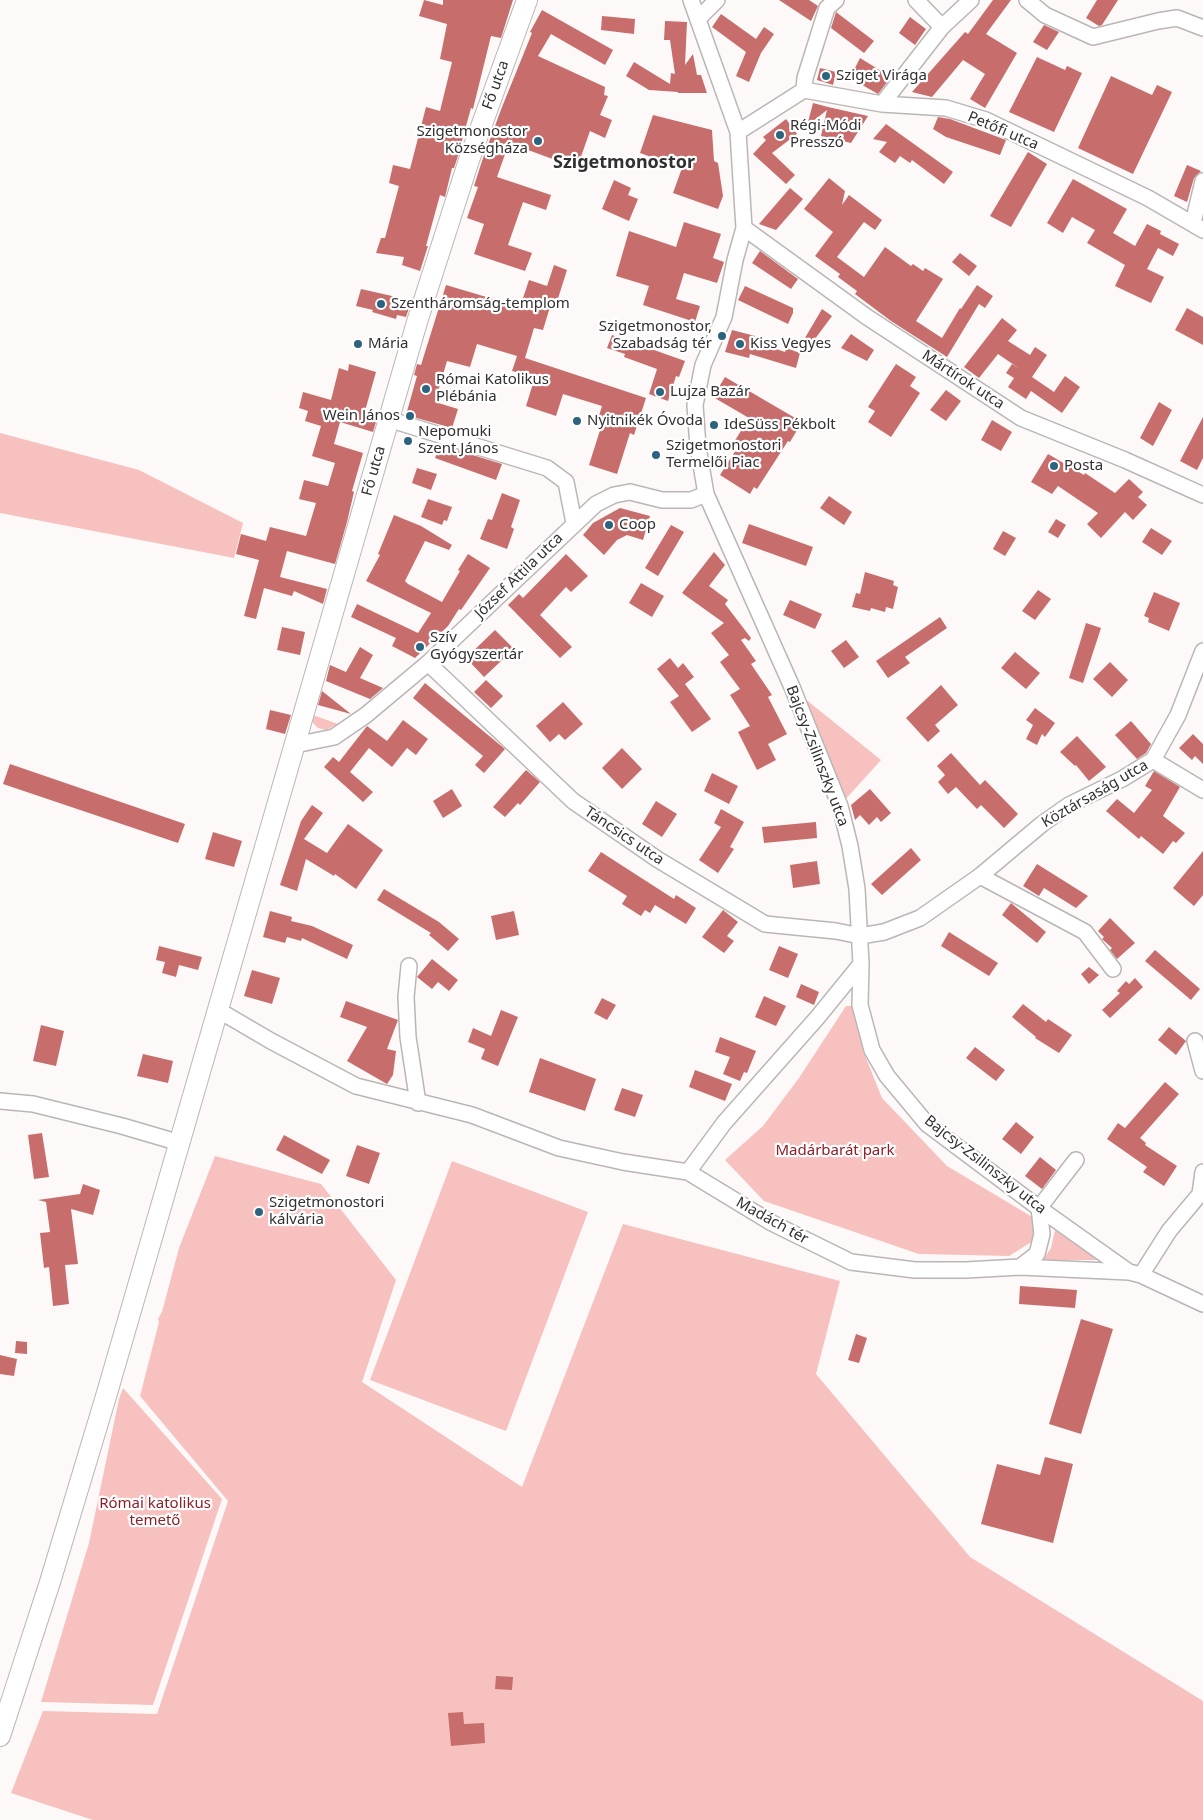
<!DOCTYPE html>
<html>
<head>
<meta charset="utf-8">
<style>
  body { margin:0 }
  canvas { display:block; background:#fef9f9 }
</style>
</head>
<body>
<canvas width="1203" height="1820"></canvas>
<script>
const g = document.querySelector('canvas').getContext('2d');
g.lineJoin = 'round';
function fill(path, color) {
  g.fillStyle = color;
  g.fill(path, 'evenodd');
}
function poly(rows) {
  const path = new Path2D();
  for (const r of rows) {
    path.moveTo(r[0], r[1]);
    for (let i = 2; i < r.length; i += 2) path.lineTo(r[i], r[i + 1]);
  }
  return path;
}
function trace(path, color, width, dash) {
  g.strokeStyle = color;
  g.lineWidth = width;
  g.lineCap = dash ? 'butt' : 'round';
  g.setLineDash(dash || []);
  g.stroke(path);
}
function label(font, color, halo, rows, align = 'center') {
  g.font = font + ' "Noto Sans",sans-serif';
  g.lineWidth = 4.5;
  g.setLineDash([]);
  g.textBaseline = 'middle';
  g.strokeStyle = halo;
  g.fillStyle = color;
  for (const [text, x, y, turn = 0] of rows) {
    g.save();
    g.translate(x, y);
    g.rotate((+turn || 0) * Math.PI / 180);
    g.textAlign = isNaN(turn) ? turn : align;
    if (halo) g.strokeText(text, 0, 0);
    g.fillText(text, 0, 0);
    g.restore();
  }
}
const green = poly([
  [0,433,139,470,243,523,234,558,0,513],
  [799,694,881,760,843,802],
  [313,715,338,724,326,730,318,728,313,723],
  [846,1006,853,1006,864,1053,882,1098,947,1166,1034,1218,1033,1241,1009,1256,919,1254,764,1201,725,1160,763,1126,799,1078],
  [215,1156,321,1184,396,1280,362,1382,522,1487,623,1224,840,1281,816,1374,970,1557,1203,1701,1203,1820,93,1820,11,1793,43,1711,157,1714,228,1501,140,1396,159,1322,158,1319,162,1312,179,1248],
  [452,1161,588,1212,506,1431,370,1380],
  [1055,1230,1098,1260,1043,1260,1051,1248],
  [123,1388,222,1499,153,1705,41,1702,89,1543,119,1399]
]);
const building = poly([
  [424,0,443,5,443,0,513,0,501,38,491,36,473,109,471,108,457,159,454,168,452,168,445,197,440,195,426,246,428,246,420,271,402,265,404,257,376,253,381,238,385,238,399,186,389,183,393,165,410,169,426,107,440,111,452,62,440,59,447,24,419,16],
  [779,0,809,0,818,6,811,21],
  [993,0,1011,0,986,34,1017,53,985,108,970,99,985,74,963,60,932,97,912,92,965,32,968,34],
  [1097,0,1118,0,1102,25,1099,26,1086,18],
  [542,10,613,50,605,65,551,34,538,56,605,87,604,95,608,96,600,115,612,120,605,138,590,131,577,168,509,143,497,177,551,195,546,210,523,202,508,245,532,253,525,271,474,254,484,224,467,218,478,187,474,186,482,161,502,107,532,33,530,32],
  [836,12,874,41,864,53,831,28],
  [721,14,756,39,764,27,774,34,761,53,749,82,736,76,746,52,712,27],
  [602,16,635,19,634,34,601,30],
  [910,17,926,29,915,45,899,33],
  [665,21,687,22,685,65,693,54,697,75,701,75,707,93,678,93,678,92,649,90,626,76,634,62,670,84,671,73,675,74,670,40,664,40],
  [1044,25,1059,32,1047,50,1033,42],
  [1037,57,1065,70,1067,66,1082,73,1054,132,1009,112],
  [860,58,891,77,878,94,850,78],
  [820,68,836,72,833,85,817,80],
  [1111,76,1152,95,1157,85,1172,92,1133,174,1078,148],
  [813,103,828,107,868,116,851,143,821,136,827,110,807,126],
  [653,115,712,130,714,161,718,163,723,196,718,209,673,193,682,168,640,153],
  [938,117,950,119,1006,140,1000,155,946,137,933,129],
  [786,119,797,134,772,153,795,175,786,184,753,154,766,140,763,137],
  [886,124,953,172,944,184,912,160,910,163,900,156,895,163,879,152,887,142,873,139],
  [1028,152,1047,164,1011,227,990,216],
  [1187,165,1201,171,1194,178,1187,202,1174,196],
  [829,178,845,191,842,205,849,195,882,220,875,230,864,222,837,257,864,277,885,247,911,266,913,264,923,271,925,268,943,279,916,321,942,338,960,308,961,309,977,285,993,296,985,308,979,304,947,357,891,321,855,294,857,291,838,277,840,274,815,256,833,232,804,209],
  [1073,179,1127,209,1113,233,1135,246,1147,224,1161,231,1160,234,1179,244,1173,256,1158,248,1147,269,1164,277,1151,303,1115,286,1125,265,1087,243,1095,230,1072,217,1063,233,1047,223],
  [614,180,631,188,628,195,638,199,629,221,602,209],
  [790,188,803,199,776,230,759,224],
  [684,222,721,234,713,258,724,262,717,283,684,273,676,299,700,306,695,322,643,305,649,286,616,276,629,231,676,247],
  [760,251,798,279,791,289,752,263],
  [960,253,977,266,969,276,952,262],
  [554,265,567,270,555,308,550,307,543,330,534,328,525,358,646,398,634,435,630,433,617,474,589,465,602,424,597,422,602,406,563,394,556,416,526,406,535,377,512,371,517,356,477,344,470,367,447,361,435,402,458,409,452,428,406,415,417,376,414,375,417,364,421,365,446,285,520,307,529,280,547,286],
  [745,286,793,308,793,313,788,324,738,300],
  [361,289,401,298,400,303,410,305,406,317,397,315,396,319,372,312,373,310,356,306],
  [1187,308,1203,317,1203,345,1175,330],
  [822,309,832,316,809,347,802,343],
  [1002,318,1017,330,1008,341,1030,355,1035,347,1047,355,1032,377,1054,392,1065,376,1080,387,1062,413,1031,391,1026,399,1008,387,1014,378,1006,373,1012,364,1020,369,998,354,979,378,964,367],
  [732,330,755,336,753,341,785,352,786,348,800,353,796,368,750,354,749,358,725,352],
  [851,334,874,350,867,361,841,348],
  [612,335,685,361,679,377,676,376,668,401,649,394,657,369,624,357,625,354,607,348],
  [349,364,376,372,365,411,378,415,373,432,340,422,334,444,363,453,352,491,354,492,347,522,335,564,287,551,280,577,327,589,323,604,294,591,292,596,264,588,256,619,244,616,259,560,236,554,241,534,266,541,270,527,306,536,316,503,299,499,304,480,328,486,335,463,312,456,321,426,305,421,308,411,299,408,303,392,331,400,339,368,348,371],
  [896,364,916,377,910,386,920,393,891,437,868,422,875,411,868,407],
  [725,377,802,422,790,442,788,441,757,489,754,487,750,494,720,475,739,445,734,442,749,418,713,397],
  [946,390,961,401,946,421,930,410],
  [1159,402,1172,410,1153,446,1140,438],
  [1203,417,1203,458,1197,470,1180,461],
  [992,420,1012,432,1001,451,981,440],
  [440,445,502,464,496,480,435,458],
  [1048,454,1084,475,1085,473,1115,493,1129,479,1143,492,1138,497,1147,505,1133,520,1125,512,1101,538,1087,524,1098,513,1058,486,1052,494,1031,482],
  [417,468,437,474,431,490,412,483],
  [502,493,520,500,511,527,514,529,507,549,480,539,488,519,492,520],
  [829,496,852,512,844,525,820,508],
  [428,499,452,507,447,521,444,520,442,525,421,517],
  [620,508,650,516,643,540,627,535,617,540,604,555,583,535,593,523],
  [394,515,421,526,452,545,449,550,425,541,405,581,408,584,442,602,460,571,458,570,468,554,490,568,461,610,459,609,448,626,415,658,392,646,396,638,351,617,357,604,418,633,431,613,366,581,380,555,378,554],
  [1056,519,1066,525,1058,538,1048,532],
  [749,524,813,547,806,566,742,543],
  [671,525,684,532,658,576,645,568],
  [1151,528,1172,541,1162,555,1142,542],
  [1003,531,1016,538,1005,556,993,549],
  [714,552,725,565,709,586,728,600,725,604,751,638,749,641,745,638,741,640,756,661,751,664,772,695,768,697,787,734,768,744,776,760,757,770,738,732,750,726,730,695,740,689,720,662,729,655,711,633,724,623,682,593],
  [566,554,588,576,571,592,566,587,540,615,572,647,560,658,508,605,519,594,523,598],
  [865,572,894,581,893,585,898,587,893,609,886,607,885,612,871,608,870,611,852,607,856,593,860,594],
  [641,583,664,596,652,617,629,603],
  [1038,590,1051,599,1035,620,1022,611],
  [1154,592,1180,603,1169,631,1148,622,1149,618,1144,616],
  [790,600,822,614,815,629,783,615],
  [940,617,947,628,905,657,910,663,888,678,876,661],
  [1086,623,1101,628,1083,683,1069,678],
  [282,627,305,632,300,655,277,650],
  [495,630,514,649,484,677,466,658],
  [846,640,859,657,844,668,831,651],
  [360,647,373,655,360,678,383,688,370,699,326,681,330,665,346,672],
  [1015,652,1040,673,1026,689,1001,668],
  [670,658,678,668,683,663,694,677,685,684,711,719,692,732,670,702,679,696,657,669],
  [1110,662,1128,680,1112,697,1093,679],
  [486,680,503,696,491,708,474,692],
  [425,683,505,749,484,773,475,765,483,756,413,698],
  [941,685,958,705,935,725,940,731,928,742,906,718],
  [322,691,351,714,318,705],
  [563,702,583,724,565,740,559,734,550,742,536,726],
  [1035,708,1055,723,1045,737,1042,734,1037,745,1026,739,1033,725,1026,720],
  [270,710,291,715,285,734,266,729],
  [403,720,428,739,416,755,407,748,392,767,369,748,350,772,373,792,363,802,324,767,333,757,339,762,367,726,387,741],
  [1131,721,1151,744,1146,753,1137,759,1115,735],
  [1193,734,1203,744,1203,764,1195,756,1192,760,1179,748],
  [1077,736,1106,767,1089,781,1076,765,1075,766,1060,752],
  [622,748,642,769,622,789,602,768],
  [951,753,980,785,985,780,1018,814,1004,828,981,805,977,809,956,787,948,794,938,782,945,775,937,766],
  [10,764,185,824,178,843,3,784],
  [526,770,540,782,520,805,518,803,505,817,493,807],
  [1154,771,1180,787,1163,816,1185,833,1176,843,1173,841,1163,854,1141,836,1139,839,1106,811,1117,799,1134,813,1152,790,1145,786],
  [712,773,738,786,729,804,704,791],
  [452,789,462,806,443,818,433,801],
  [870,789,891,813,881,822,877,817,869,825,860,815,855,820,851,805],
  [656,801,677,814,662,837,642,824],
  [312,805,323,813,304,839,327,853,348,824,383,850,356,889,335,874,334,876,306,859,297,891,280,885,301,821],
  [721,809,744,822,730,847,734,849,718,873,699,860,721,827,714,823],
  [816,822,817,838,764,843,762,827],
  [213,832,242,841,234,867,205,859],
  [911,848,921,860,882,895,871,884],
  [1203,851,1203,895,1194,906,1173,888],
  [601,852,674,899,676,895,696,908,686,924,655,905,650,913,645,910,641,916,622,904,627,896,588,871],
  [817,861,820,884,793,888,790,865],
  [1037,864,1088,896,1076,908,1044,888,1039,896,1023,886],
  [384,889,439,922,459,939,448,951,429,935,431,933,377,900],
  [1011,903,1046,932,1037,943,1002,915],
  [723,910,738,922,727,936,734,941,724,953,702,937],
  [270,911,292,917,291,921,312,926,353,945,347,959,302,938,301,941,287,937,285,943,263,937],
  [514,911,519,935,496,940,491,916],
  [1110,918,1135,943,1117,959,1110,950,1112,948,1102,939,1104,937,1098,931],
  [949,932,998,963,989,976,941,946],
  [159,946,202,957,198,970,179,965,176,977,162,973,165,962,156,960],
  [779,946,798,954,788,978,769,970],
  [1155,950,1200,989,1191,1000,1145,961],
  [432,959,458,980,449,991,438,982,432,989,417,977],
  [1089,967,1099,975,1089,984,1081,974],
  [252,970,280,978,272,1004,244,996],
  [1135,978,1143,987,1110,1018,1102,1010,1120,993,1117,991,1126,981,1129,984],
  [801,984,819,992,814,1005,796,997],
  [764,996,786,1006,776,1026,755,1017],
  [602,998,616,1005,607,1020,594,1013],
  [346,1001,398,1020,387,1049,396,1051,393,1075,387,1084,347,1061,367,1027,340,1017],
  [1023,1004,1046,1022,1048,1019,1072,1035,1059,1053,1035,1038,1036,1037,1012,1017],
  [501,1010,518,1017,498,1066,481,1059,485,1049,468,1042,473,1028,491,1036],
  [41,1025,64,1031,56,1066,33,1061],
  [1169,1027,1186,1041,1176,1055,1158,1040],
  [720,1037,756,1051,747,1073,744,1072,740,1081,723,1074,730,1057,715,1052],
  [975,1047,1005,1070,996,1081,966,1058],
  [143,1054,173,1061,168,1083,137,1076],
  [540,1058,596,1079,585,1111,529,1092],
  [695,1070,732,1084,725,1101,689,1087],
  [1165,1082,1179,1094,1140,1138,1146,1143,1145,1145,1177,1166,1164,1186,1143,1172,1147,1167,1107,1139,1118,1123,1125,1128],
  [622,1088,643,1095,635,1117,614,1110],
  [1016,1122,1034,1137,1021,1154,1002,1139],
  [42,1133,49,1177,34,1179,28,1135],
  [284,1135,330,1160,322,1174,276,1150],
  [357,1145,380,1153,369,1184,346,1176],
  [1040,1157,1056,1170,1042,1189,1025,1176],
  [83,1184,100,1190,93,1215,71,1209,78,1264,65,1265,69,1304,53,1306,49,1267,44,1268,40,1233,50,1232,46,1202,38,1200,80,1194],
  [1020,1286,1077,1290,1075,1308,1019,1304],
  [1081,1319,1113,1329,1081,1434,1049,1424],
  [856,1334,867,1338,859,1363,848,1360],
  [16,1341,27,1342,27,1354,15,1353],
  [0,1355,17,1359,14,1376,0,1374],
  [1045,1457,1073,1464,1053,1543,981,1524,997,1464,1040,1475],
  [496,1676,513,1677,512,1690,495,1689],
  [463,1712,464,1724,484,1723,485,1743,451,1746,448,1713]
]);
const minor = poly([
  [691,0,738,132,744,228,735,260,724,317,703,365,695,405,698,447,706,494,792,687,840,806,850,846,857,889,861,964,860,1005,872,1050,887,1076,927,1124,1039,1208,1129,1272],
  [916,0,942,27],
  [1027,0,1045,15,1093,37,1158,21,1177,18,1203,28],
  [698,19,717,0],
  [804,90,805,78,827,8,836,0],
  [882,104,942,27,971,0],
  [738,132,804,90,882,104,946,108,986,120,1148,198,1203,230],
  [1193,223,1203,181],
  [744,228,867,317,1021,418,1125,460,1203,495],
  [388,419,547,468,566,482,574,523],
  [428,663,573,801,657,859,765,924,836,931,860,936,884,932,920,918,980,876,1042,824,1069,805,1122,779,1153,760,1178,715,1203,651],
  [295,745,334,737,366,715,428,663,596,504,614,495,630,492,662,500,691,500,706,494],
  [1153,760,1203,790],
  [980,876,1085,932,1113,969],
  [409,966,406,997,408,1037,418,1103],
  [218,1010,271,1041,356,1086,472,1115,559,1148,623,1162,688,1172,772,1223,851,1262,915,1270,966,1270,1020,1267,1129,1272,1141,1275,1203,1304],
  [1195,1041,1203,1071],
  [0,1101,33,1104,122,1126,180,1143],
  [688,1172,724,1123,817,1018,861,964],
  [1200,1194,1203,1172],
  [1020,1267,1037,1254,1042,1234,1039,1208,1076,1160],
  [1141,1275,1169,1231,1200,1194,1203,1193]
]);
const major = poly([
  [0,1736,50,1582,107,1393,417,322,469,160,527,0]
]);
const markers = [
  [826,76,5,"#2c637e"],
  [780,135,5,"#2c637e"],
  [538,141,5,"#2c637e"],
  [381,304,5,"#2c637e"],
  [722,336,5,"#2c637e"],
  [358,344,5,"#2c637e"],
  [740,344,5,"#2c637e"],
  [426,389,5,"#2c637e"],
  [660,392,5,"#2c637e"],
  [410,416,5,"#2c637e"],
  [577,421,5,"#2c637e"],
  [714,425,5,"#2c637e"],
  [408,441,5,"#2c637e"],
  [656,455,5,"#2c637e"],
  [1054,466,5,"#2c637e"],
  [609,525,5,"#2c637e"],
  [420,647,5,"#2c637e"],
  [259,1212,5,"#2c637e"]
];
const poiNames = [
  ["Sziget Virága",836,76],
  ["Régi-Módi",790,126],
  ["Presszó",790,143],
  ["Szigetmonostor",528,132,"right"],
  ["Községháza",528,149,"right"],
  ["Szentháromság-templom",391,304],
  ["Szigetmonostor,",712,327,"right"],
  ["Szabadság tér",712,344,"right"],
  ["Mária",368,344],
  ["Kiss Vegyes",750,344],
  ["Római Katolikus",436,380],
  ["Plébánia",436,397],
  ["Lujza Bazár",670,392],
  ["Wein János",400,416,"right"],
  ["Nyitnikék Óvoda",587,421],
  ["IdeSüss Pékbolt",724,425],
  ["Nepomuki",418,432],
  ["Szent János",418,449],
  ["Szigetmonostori",666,446],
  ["Termelői Piac",666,463],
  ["Posta",1064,466],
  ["Coop",619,525],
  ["Szív",430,638],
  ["Gyógyszertár",430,655],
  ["Szigetmonostori",269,1203],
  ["kálvária",269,1220]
];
const streetNames = [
  ["Fő utca",496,85,-70],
  ["Petőfi utca",1003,131,23],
  ["Mártírok utca",963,380,33],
  ["Fő utca",374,471,-74],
  ["József Attila utca",519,576,-44],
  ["Bajcsy-Zsilinszky utca",817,756,69],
  ["Köztársaság utca",1095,794,-30],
  ["Táncsics utca",624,836,34],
  ["Bajcsy-Zsilinszky utca",985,1165,38],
  ["Madách tér",772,1221,29]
];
const parkNames = [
  ["Madárbarát park",835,1151],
  ["Római katolikus",155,1504],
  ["temető",155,1521]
];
const quarterNames = [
  ["Szigetmonostor",624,163]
];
fill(green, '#f6c1be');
fill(building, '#c76d6c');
trace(minor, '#bbb6b6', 18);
trace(major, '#bbb6b6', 22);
trace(minor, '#fff', 15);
trace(major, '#fff', 20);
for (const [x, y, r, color] of markers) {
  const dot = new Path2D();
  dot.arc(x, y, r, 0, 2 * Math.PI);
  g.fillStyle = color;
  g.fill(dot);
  trace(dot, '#fff', 2);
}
label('15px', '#323030', '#fff', poiNames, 'left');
label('15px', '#323030', '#fff', streetNames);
label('15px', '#8d1f28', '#fff', parkNames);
label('bold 18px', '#323030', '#fff', quarterNames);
</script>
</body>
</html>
